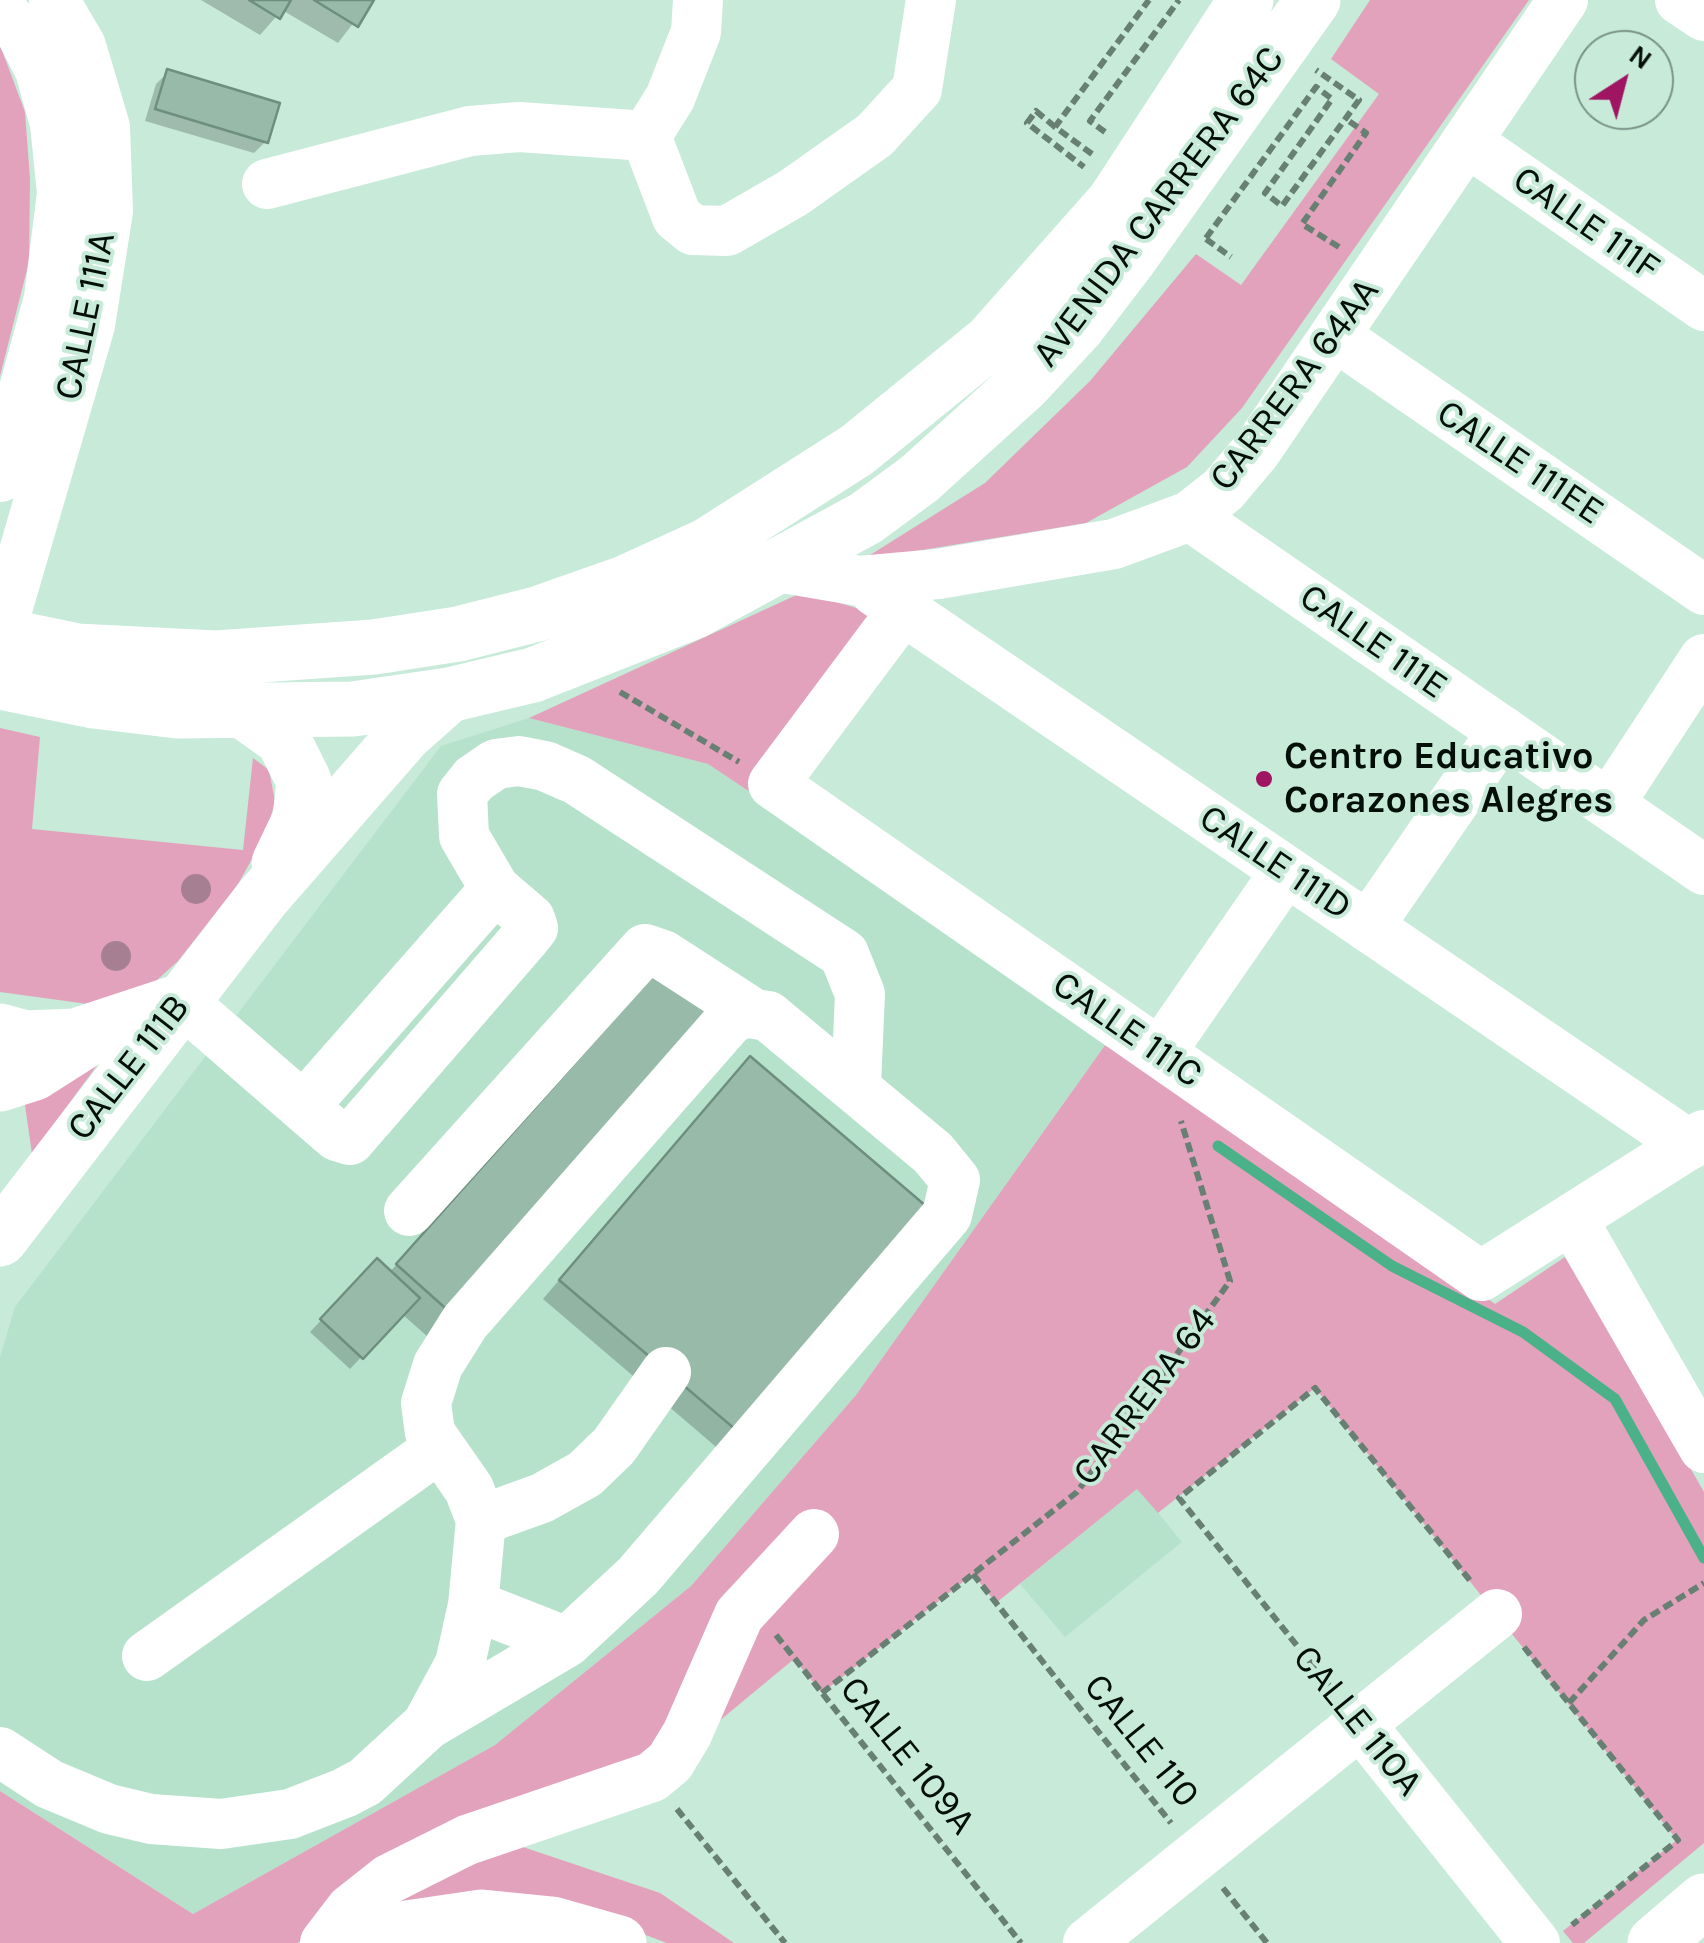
<!DOCTYPE html>
<html>
<head>
<meta charset="utf-8">
<style>
  body { margin:0 }
  #map { position:relative; width:1704px; height:1943px; overflow:hidden; background:#c7ead9; font-family:Karla,sans-serif }
  canvas { display:block }
  .north { position:absolute; left:1574px; top:30px; width:100px; height:100px; box-sizing:border-box; background:#c7ead9; border:2px solid #799286; border-radius:50%; rotate:36deg; font-size:28px; font-weight:700; line-height:40px; text-align:center; color:#040f09 }
  .north::after { content:''; display:block; margin:auto; width:35px; height:45px; background:#9f1562; clip-path:polygon(50% 0,100% 100%,50% 72%,0 100%) }
</style>
</head>
<body>
<div id="map">
<canvas width="1704" height="1943"></canvas>
<div class="north">N</div>
</div>
<script>
const g = document.querySelector('canvas').getContext('2d');
g.lineJoin = 'round';
function fill(path, color) {
  g.fillStyle = color;
  g.fill(path, 'evenodd');
}
function poly(rows) {
  const path = new Path2D();
  for (const r of rows) {
    path.moveTo(r[0], r[1]);
    for (let i = 2; i < r.length; i += 2) path.lineTo(r[i], r[i + 1]);
  }
  return path;
}
function trace(path, color, width, dash) {
  g.strokeStyle = color;
  g.lineWidth = width;
  g.lineCap = dash ? 'butt' : 'round';
  g.setLineDash(dash || []);
  g.stroke(path);
}
function label(font, color, halo, rows, align = 'center') {
  g.font = font + ' Karla,sans-serif';
  g.lineWidth = 8;
  g.setLineDash([]);
  g.textBaseline = 'middle';
  g.strokeStyle = halo;
  g.fillStyle = color;
  for (const [text, x, y, turn = 0] of rows) {
    g.save();
    g.translate(x, y);
    g.rotate((+turn || 0) * Math.PI / 180);
    g.textAlign = isNaN(turn) ? turn : align;
    if (halo) g.strokeText(text, 0, 0);
    g.fillText(text, 0, 0);
    g.restore();
  }
}
const built = poly([
  [529,718,708,764,1113,1034,856,1395,691,1586,495,1745,193,1914,0,1791,0,1357,15,1307,441,746],
  [1138,1488,1182,1542,1065,1637,1020,1584]
]);
const green = poly([
  [1370,0,1529,0,1242,408,1187,467,1086,523,862,560,985,483,1090,381,1196,254,1241,285,1379,94,1331,59],
  [0,45,25,112,30,179,29,262,0,376],
  [803,592,883,616,750,792,708,764,529,718],
  [0,728,40,737,32,829,243,850,253,758,269,770,275,801,267,832,237,886,178,961,146,990,95,1005,0,992],
  [1113,1034,1495,1304,1568,1255,1704,1492,1704,1843,1584,1943,1573,1943,1563,1931,1677,1840,1315,1388,1158,1513,1137,1489,996,1603,973,1574,822,1693,794,1659,701,1736,297,1943,0,1943,0,1791,193,1914,495,1745,691,1586,856,1395],
  [106,1053,32,1154,24,1098],
  [514,1844,660,1893,734,1943,667,1943,584,1912,358,1923,408,1881]
]);
const shadow = poly([
  [201,0,371,0,338,43,282,10,260,35],
  [168,72,265,142,254,153,145,121,156,84],
  [637,994,428,1337,402,1314,350,1369,310,1332,377,1261,389,1273],
  [732,1077,930,1212,722,1452,543,1299]
]);
const stream = poly([
  [1218,1146,1392,1266,1523,1332,1615,1399,1704,1558]
]);
const building = poly([
  [249,0,291,0,280,19,249,0],
  [314,0,374,0,358,27,314,0],
  [167,69,280,103,268,143,155,109,167,69],
  [660,967,717,1017,453,1315,396,1264,660,967],
  [750,1056,933,1212,742,1435,559,1280,750,1056],
  [377,1258,420,1298,363,1359,320,1319,377,1258]
]);
const path = poly([
  [1055,127,1036,111,1027,123,1084,167],
  [1105,132,1090,121,1179,0],
  [1092,154,1055,127,1149,0],
  [1206,238,1316,87,1332,99,1265,193,1282,206,1359,100,1316,70],
  [1206,239,1231,257],
  [1339,247,1302,224,1366,133,1346,119],
  [620,692,739,762],
  [973,1574,1171,1823],
  [776,1635,1021,1943],
  [1524,1647,1678,1840,1572,1925],
  [1334,1692,1179,1498,1315,1388,1472,1583],
  [822,1693,1077,1492,1230,1281,1181,1121],
  [1569,1703,1644,1620,1704,1583],
  [677,1809,785,1943],
  [1223,1888,1267,1943]
]);
const minor = poly([
  [1680,0,1704,16],
  [0,8,21,33,40,70,55,124,62,193,49,298,0,477],
  [646,136,677,217,693,230,727,231,793,193,875,135,917,89,931,0],
  [1469,143,1704,306],
  [267,184,470,131,519,127,646,136,670,98,696,32,698,0],
  [1335,336,1704,590],
  [1190,516,1704,870],
  [778,567,860,581,938,574,1114,544,1190,516,1223,490,1256,451,1563,0],
  [875,591,1689,1145],
  [903,610,773,784,1481,1276,1704,1135],
  [0,634,90,325,108,211,105,127,81,46,54,0],
  [1609,804,1704,659],
  [495,889,464,836,462,794,474,779,496,764,519,761,545,766,577,780,844,954,860,994,856,1085],
  [1368,927,1503,731],
  [181,1001,337,1136,350,1140,525,938,533,928,530,919,495,889,304,1106],
  [742,1012,768,1016,933,1153,955,1180,947,1215,638,1576,567,1642,427,1725,460,1664,473,1605,481,1520,469,1489,430,1433,426,1403,438,1365,465,1322,728,1022,742,1012],
  [1160,1053,1286,871],
  [409,1211,645,949,663,955,751,1012],
  [1572,1219,1704,1448],
  [481,1520,542,1498,585,1474,614,1446,666,1372],
  [473,1605,567,1642],
  [147,1656,439,1448],
  [1360,1724,1535,1943],
  [0,1752,49,1784,109,1809,151,1819,221,1824,290,1814,344,1793,365,1782,427,1725],
  [325,1943,351,1909,389,1879,467,1840,652,1777,670,1762,687,1734,739,1615,814,1534],
  [1088,1943,1497,1614]
]);
const major = poly([
  [0,635,77,651,216,658,374,647,458,634,537,614,625,583,708,545,857,450,991,341,1114,202,1246,0],
  [0,682,94,701,177,711,353,709,449,695,533,675,693,612,866,518,919,479,1024,384,1077,327,1129,259,1313,0],
  [245,712,283,739,304,781,300,819,279,863],
  [0,1031,26,1038,75,1036,181,1001],
  [0,1084,34,1073,89,1038],
  [0,1239,262,898,405,734,449,695],
  [370,1943,407,1928,482,1917,552,1924,619,1943]
]);
const highway = poly([
  [1655,1943,1704,1901]
]);
const trees = [
  [196,889],
  [116,956]
];
const markers = [
  [1264,779,10,"#9f1562"]
];
const streetNames = [
  ["AVENIDA CARRERA 64C",1159,207,-53],
  ["CALLE 111F",1586,224,35],
  ["CALLE 111A",86,316,-78],
  ["CARRERA 64AA",1295,385,-53],
  ["CALLE 111EE",1520,463,34],
  ["CALLE 111E",1373,642,35],
  ["CALLE 111D",1275,863,34],
  ["CALLE 111C",1127,1030,35],
  ["CALLE 111B",129,1068,-52],
  ["CARRERA 64",1145,1397,-53],
  ["CALLE 110A",1357,1721,51],
  ["CALLE 110",1141,1741,51],
  ["CALLE 109A",907,1756,51]
];
const poiNames = [
  ["Centro Educativo",1284,757],
  ["Corazones Alegres",1284,801]
];
fill(built, '#b6e2cc');
fill(green, '#e3a2bc');
fill(shadow, '#0003');
trace(stream, '#4ab188', 11);
fill(building, '#98baa9');
trace(building, '#6e8f7f', 2.5);
trace(path, '#687f73', 6, [10, 5]);
trace(minor, '#fff', 50);
trace(major, '#fff', 55);
trace(highway, '#fff', 55);
g.fillStyle = '#a77f93';
for (const [x, y] of trees) {
  g.beginPath();
  g.arc(x, y, 15, 0, 2 * Math.PI);
  g.fill();
}
for (const [x, y, r, color] of markers) {
  const dot = new Path2D();
  dot.arc(x, y, r, 0, 2 * Math.PI);
  g.fillStyle = color;
  g.fill(dot);
  trace(dot, '#c7ead9', 4);
}
label('38px', '#040f09', '#c7ead9', streetNames);
label('bold 38px', '#040f09', '#c7ead9', poiNames, 'left');
</script>
</body>
</html>
